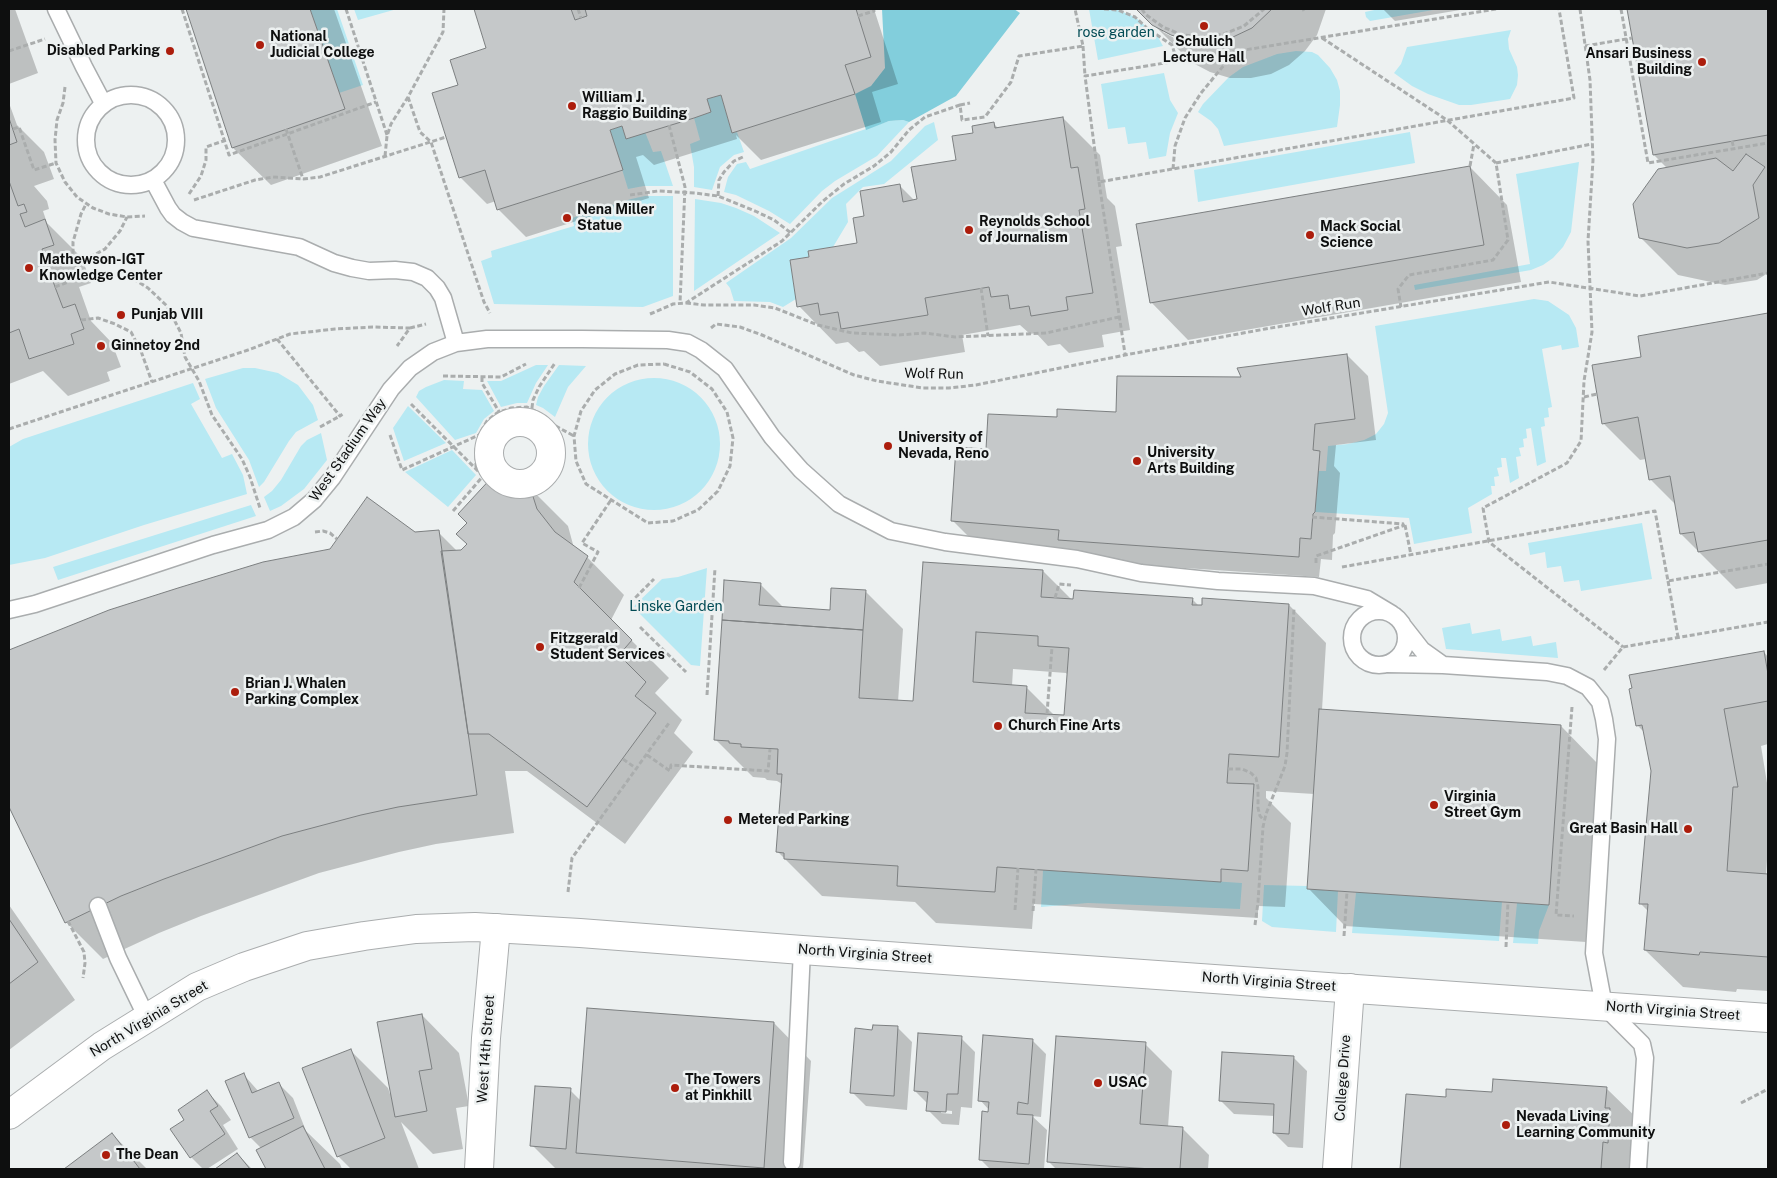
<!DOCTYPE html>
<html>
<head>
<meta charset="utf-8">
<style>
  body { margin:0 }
  #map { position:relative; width:1777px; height:1178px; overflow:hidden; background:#edf1f1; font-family:"Public Sans",sans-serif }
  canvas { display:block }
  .frame { position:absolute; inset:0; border:10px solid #0e0f0f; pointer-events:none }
</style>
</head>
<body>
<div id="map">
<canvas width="1777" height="1178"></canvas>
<div class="frame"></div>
</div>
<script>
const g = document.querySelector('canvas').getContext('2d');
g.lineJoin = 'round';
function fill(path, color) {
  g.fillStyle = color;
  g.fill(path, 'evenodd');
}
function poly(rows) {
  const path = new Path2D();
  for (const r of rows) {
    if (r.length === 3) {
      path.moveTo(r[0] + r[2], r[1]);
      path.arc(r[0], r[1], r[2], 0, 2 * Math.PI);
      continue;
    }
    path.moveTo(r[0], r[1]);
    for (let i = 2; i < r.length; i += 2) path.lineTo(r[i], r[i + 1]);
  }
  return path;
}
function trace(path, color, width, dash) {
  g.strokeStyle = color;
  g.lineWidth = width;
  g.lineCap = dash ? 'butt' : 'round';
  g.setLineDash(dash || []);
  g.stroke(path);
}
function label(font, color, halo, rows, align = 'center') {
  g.font = font + ' "Public Sans",sans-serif';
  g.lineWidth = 5;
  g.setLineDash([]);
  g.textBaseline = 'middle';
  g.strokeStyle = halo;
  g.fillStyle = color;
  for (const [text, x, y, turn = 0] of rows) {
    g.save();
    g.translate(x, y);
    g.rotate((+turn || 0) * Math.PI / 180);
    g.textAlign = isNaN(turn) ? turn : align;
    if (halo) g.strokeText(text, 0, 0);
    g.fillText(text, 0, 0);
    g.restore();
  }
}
const green = poly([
  [310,9,337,9,363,85,339,93],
  [354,9,397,9,358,20],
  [1089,9,1118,10,1135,17,1158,37,1163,46,1098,60],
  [1379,9,1439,9,1370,21,1366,17,1365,12],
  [1511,30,1508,39,1509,49,1517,67,1518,75,1517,85,1510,99,1471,105,1459,105,1428,94,1412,86,1394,73,1401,64,1407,47],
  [1296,51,1312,52,1318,55,1330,68,1337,80,1340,91,1340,105,1337,127,1224,146,1218,129,1211,121,1198,112,1203,104,1229,77,1243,67,1277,54],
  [1164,73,1170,100,1178,113,1170,133,1166,156,1149,159,1146,142,1128,144,1125,127,1108,129,1101,84],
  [721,95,732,133,737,132,744,152,734,155,720,167,712,190,694,187,694,167,690,144,700,140,694,118,711,112,707,99],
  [903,120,909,122,877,156,835,181,822,191,790,224,769,211,736,195,724,192,728,177,737,164,746,162,750,169,889,121],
  [934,122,938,140,884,184,863,187,846,204,848,222,833,247,808,251,809,257,790,261,796,299,783,307,770,302,734,301,730,288,726,283,791,238,832,198,891,161,925,126],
  [622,126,626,139,645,132,653,152,661,151,673,186,644,186,628,189,610,130],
  [1410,132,1415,163,1198,202,1194,170],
  [1579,162,1571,232,1563,247,1553,258,1543,265,1531,270,1415,290,1414,285,1530,264,1516,174],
  [645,196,673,196,673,296,643,307,494,304,481,261,492,257,491,251,574,226,572,218,631,199],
  [695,199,721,203,736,208,754,216,780,233,694,291],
  [1534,299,1548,301,1569,315,1576,328,1579,347,1562,350,1561,345,1542,349,1552,407,1548,408,1549,417,1544,418,1545,426,1541,427,1546,462,1537,466,1531,428,1526,429,1527,438,1523,439,1524,447,1519,448,1521,456,1516,457,1519,478,1510,483,1506,458,1501,458,1502,467,1497,468,1499,476,1494,477,1495,486,1491,486,1492,494,1468,508,1472,533,1414,544,1409,518,1315,512,1318,471,1326,471,1328,446,1348,444,1364,440,1376,434,1384,424,1388,413,1375,326],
  [536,365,548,365,536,383,527,403,517,403,501,407,487,381,501,381],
  [559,365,586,366,568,387,555,417,543,408,536,405,538,397,544,386],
  [243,368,255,368,278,373,298,385,313,405,318,420,296,432,289,441,264,482,259,487,249,460,216,408,205,379],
  [654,444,66],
  [444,380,464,381,463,389,482,390,494,411,484,419,476,433,455,440,416,397,419,391,426,387],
  [193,383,200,399,191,404,222,458,232,454,243,475,247,494,144,525,45,558,9,565,9,447,23,439],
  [408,406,446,443,404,461,393,428],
  [321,433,327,460,304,489,281,506,270,511,264,497,272,491,281,480,301,446,307,440],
  [452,450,476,475,448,507,405,472],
  [251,505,256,516,58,580,53,567],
  [1642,523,1652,579,1581,591,1579,580,1564,582,1561,566,1547,568,1545,552,1530,555,1528,543],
  [707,568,700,666,691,665,633,607,662,579,678,577],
  [1470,623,1472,634,1500,629,1502,641,1531,636,1533,646,1556,642,1558,658,1446,649,1442,628],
  [1043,870,1242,883,1240,909,1088,903,1041,907],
  [1264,885,1307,886,1307,889,1338,891,1336,932,1272,927,1262,921],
  [1356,892,1502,902,1499,941,1352,933],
  [1517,903,1549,905,1539,931,1538,944,1513,943]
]);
const forest = poly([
  [882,9,1014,9,1020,13,956,96,909,122,903,120,889,121,866,130,855,94,871,86,885,68]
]);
const shadow = poly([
  [9,9,15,9,38,73,9,84],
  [187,9,334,9,382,146,271,185,233,148],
  [475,9,874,9,898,84,872,92,881,122,761,160,736,135,737,139,654,165,643,155,636,157,649,198,526,237,499,210,496,201,487,204,460,177,460,86,488,49],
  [1138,9,1326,9,1317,35,1305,51,1289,65,1271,74,1251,78,1230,78,1210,72,1191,62],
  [1163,29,1177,37,1176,39,1163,32],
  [1383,9,1466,9,1395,21],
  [1629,9,1768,9,1768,273,1757,280,1725,285,1678,275,1640,237,1668,169,1654,155],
  [9,103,17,125,44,152,54,179,34,186,47,201,49,209,43,211,47,223,82,258,91,283,79,287,91,321,112,343,121,367,107,372,110,381,68,396,43,371,9,384],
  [1063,118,1100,155,1107,198,1115,206,1122,246,1116,247,1130,330,1102,335,1104,347,1069,353,1060,344,1048,346,1036,333,1030,334,1020,325,962,335,965,352,880,366,864,351,859,352,848,342,836,344,799,306,811,258,859,244,866,217,899,185,915,201,918,200,957,161,974,134,994,124,999,129],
  [1470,167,1507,205,1521,282,1188,340,1151,302],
  [1768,314,1768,583,1736,589,1681,534,1676,505,1650,479,1646,459,1640,460,1603,423,1643,358,1639,337],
  [1347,355,1368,376,1376,440,1336,445,1334,466,1340,473,1335,533,1333,535,1332,560,1321,559,1319,577,1080,561,1068,549,974,542,953,521,987,450,1058,418,1117,413,1243,378],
  [526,420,551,436,558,444,561,454,562,464,559,474,554,482,546,489,535,493,568,526,574,548,587,557,624,595,611,620,669,678,655,693,682,720,674,733,693,752,625,844,527,771,505,771,514,833,436,844,399,852,319,873,201,916,159,933,103,959,66,922,9,805,9,651,109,611,415,533,438,532,458,552,462,552,468,545,469,523,495,475,487,453,492,436,506,423],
  [529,428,538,430,548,436,550,441,552,459,544,476,528,485,519,486,502,480,495,464,499,446,504,438,514,432],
  [924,563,1043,571,1072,600,1192,599,1200,607,1289,605,1326,643,1322,710,1561,726,1598,764,1586,942,1345,926,1308,888,1314,794,1266,791,1266,798,1291,823,1285,907,1258,906,1258,918,1034,904,1032,929,936,923,915,902,822,896,778,852,782,784,777,781,767,780,765,778,753,777,715,739,760,584,784,608,831,611,866,592,903,629,898,702,914,702],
  [1013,669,1066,673,1068,675,1065,717,1055,716,1026,687,1012,686],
  [1764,652,1768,657,1768,744,1761,746,1768,789,1768,846,1766,875,1768,875,1768,991,1737,989,1736,992,1683,987,1645,950,1649,912,1640,903,1652,771,1645,733,1637,725],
  [9,905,75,1000,9,1050],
  [422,1015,459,1053,469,1106,456,1108,463,1149,433,1154,401,1122,419,1169,351,1169,338,1156,350,1050,388,1088,390,1094,391,1094],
  [774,1023,811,1061,803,1169,556,1169,532,1145,570,1090,581,1101],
  [898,1028,912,1042,907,1110,866,1106,852,1092,873,1031],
  [961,1038,975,1052,972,1108,961,1107,959,1125,942,1124,928,1110,928,1104,915,1091],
  [941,1110,952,1111,952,1114,941,1113],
  [1032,1040,1046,1054,1041,1117,1032,1116,1047,1130,1044,1169,990,1169,980,1159,990,1111,980,1100],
  [1145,1044,1172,1071,1168,1127,1182,1128,1209,1155,1208,1169,1056,1169,1048,1161],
  [1293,1057,1307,1071,1303,1148,1288,1147,1274,1133,1275,1116,1234,1114,1220,1100],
  [244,1075,259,1092,279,1084,293,1098,306,1131,340,1164,342,1169,267,1169,258,1150,261,1148,250,1137],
  [1606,1088,1644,1125,1645,1169,1402,1169,1407,1095,1447,1098,1494,1093],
  [207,1092,221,1106,231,1120,223,1125,238,1149,207,1169,203,1169,191,1157,186,1120],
  [112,1134,147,1169,66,1169],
  [237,1154,252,1169,217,1169]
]);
const building = poly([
  [186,9,310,9,345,109,232,148,186,9],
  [474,9,571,9,575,20,587,16,585,9,856,9,871,57,845,65,855,94,732,133,721,95,707,99,711,112,694,118,626,139,622,126,610,130,623,170,497,210,485,170,459,178,432,93,458,85,450,60,486,48,474,9],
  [1136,9,1272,9,1252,28,1233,37,1212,41,1191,41,1171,35,1152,25,1136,9],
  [1627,9,1768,9,1768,135,1653,155,1627,9],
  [1063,117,1071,168,1078,167,1085,209,1079,210,1093,293,1066,297,1068,310,1031,316,1029,306,1010,309,1008,295,991,297,989,287,925,298,928,315,841,329,838,312,820,315,818,303,797,307,790,260,809,257,808,251,857,243,853,218,864,216,860,191,900,184,903,202,917,199,911,167,956,160,952,136,973,133,972,126,994,122,995,128,1063,117],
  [9,118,17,142,9,145,9,118],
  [1746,154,1765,167,1753,185,1759,218,1719,243,1687,248,1639,238,1633,204,1658,169,1716,158,1733,171,1746,154],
  [1470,166,1484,245,1150,303,1136,224,1470,166],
  [9,181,18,206,24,204,27,212,20,214,25,227,45,219,54,245,42,249,55,287,63,308,75,304,84,329,71,334,74,344,29,359,19,329,9,333,9,181],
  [1768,313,1768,540,1698,552,1694,532,1680,534,1670,476,1649,480,1638,417,1602,424,1592,365,1641,357,1638,336,1768,313],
  [1347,354,1355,419,1315,424,1313,450,1320,451,1315,512,1313,514,1311,539,1300,538,1299,557,1058,540,1059,530,951,521,956,447,986,449,988,414,1057,417,1057,409,1116,412,1117,376,1241,377,1237,368,1347,354],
  [515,419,526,419,536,422,544,428,551,436,555,446,555,456,553,467,547,475,540,482,530,487,516,488,501,482,494,475,489,466,486,456,487,446,490,436,497,428,505,422,515,419],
  [522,422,530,423,545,433,549,441,551,459,548,467,543,475,528,484,519,485,502,479,496,473,489,456,492,439,497,432,507,425,522,422],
  [494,475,508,485,516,488,530,487,537,509,555,532,588,556,574,582,632,640,619,655,646,682,635,696,656,713,587,807,489,734,468,734,441,551,461,550,467,544,456,534,467,523,458,514,494,475],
  [367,497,415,532,439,530,477,795,398,807,361,815,282,836,164,879,121,896,65,923,9,807,9,650,109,610,178,588,263,562,330,549,367,497],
  [923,562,1043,570,1041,597,1073,599,1074,590,1193,598,1192,605,1202,605,1202,598,1289,604,1279,757,1229,754,1227,783,1254,784,1248,871,1221,869,1221,882,997,867,995,892,897,886,898,866,784,859,784,853,776,852,782,774,777,774,778,749,741,747,741,744,729,743,729,741,714,740,722,620,863,630,859,698,913,701,923,562],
  [976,632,1038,636,1038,646,1069,648,1064,715,1025,713,1027,686,973,682,976,632],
  [724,580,761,583,759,605,830,610,831,588,866,590,863,630,722,620,724,580],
  [1764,651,1768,674,1768,701,1724,709,1738,787,1733,787,1727,871,1768,874,1768,957,1700,952,1699,955,1644,950,1648,904,1639,904,1651,771,1642,725,1636,726,1629,689,1632,688,1629,675,1764,651],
  [1319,709,1561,725,1549,905,1307,889,1319,709],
  [9,919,38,962,9,984,9,919],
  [587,1008,774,1022,764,1168,576,1153,587,1008],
  [422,1014,432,1069,419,1071,427,1111,395,1117,377,1022,422,1014],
  [873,1025,898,1026,894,1096,850,1093,855,1028,872,1030,873,1025],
  [918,1033,962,1036,958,1094,947,1094,946,1112,926,1111,928,1092,914,1091,918,1033],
  [983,1035,1033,1039,1028,1104,1018,1102,1017,1114,1033,1115,1029,1164,979,1160,982,1111,988,1112,989,1102,978,1101,983,1035],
  [1056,1036,1146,1042,1140,1124,1183,1127,1180,1169,1152,1169,1047,1162,1056,1036],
  [351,1049,385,1138,337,1157,302,1068,351,1049],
  [1222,1052,1294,1056,1289,1134,1273,1133,1274,1104,1219,1101,1222,1052],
  [244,1073,252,1093,279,1082,294,1118,249,1138,225,1081,244,1073],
  [1493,1079,1607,1087,1605,1108,1610,1108,1608,1143,1603,1142,1601,1169,1400,1169,1406,1094,1446,1097,1446,1089,1492,1092,1493,1079],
  [535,1086,571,1088,566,1149,530,1146,535,1086],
  [207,1090,218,1106,210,1111,225,1134,190,1158,170,1129,184,1120,178,1110,207,1090],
  [303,1126,325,1169,266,1169,256,1150,303,1126],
  [112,1133,140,1169,64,1169,112,1133],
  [237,1153,250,1169,215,1169,237,1153]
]);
const path = poly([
  [182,9,229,155,376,102],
  [346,9,387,135],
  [578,9,581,18],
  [1104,9,1118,10,1135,17,1148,29,1172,45,1177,61],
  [1142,9,1145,14,1163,27,1182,35,1203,37,1224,34,1244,26,1264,9],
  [1303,9,1304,11],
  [1496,9,1085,76,1099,182,1574,98,1559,9],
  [1580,9,1590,80,1593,160,1588,241,1592,332,1584,381,1581,441,1567,463,1483,508,1489,542,1623,647],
  [1621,9,1648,163,1768,143],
  [858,16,874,11,873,9],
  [1322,38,1447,120,1496,163,1508,240,1493,260,1409,275,1398,289,1401,307],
  [1083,46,1085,76],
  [1585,46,1632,38],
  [9,51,45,39],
  [65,87,63,103,57,120,55,140,56,163,65,182,77,197,93,208,109,214,127,217,145,216],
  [408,97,420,132,431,142,484,302,490,313],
  [960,105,970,103],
  [669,125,685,187,680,303],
  [13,129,19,127,34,170,56,163],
  [286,129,303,179],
  [1732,141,1734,149],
  [385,156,387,136,391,124,408,97,443,32,444,9],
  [1496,163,1592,144],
  [1470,166,1474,144],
  [1173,169,1175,146,1185,118,1201,93,1234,53],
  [1099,182,1125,354],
  [189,194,201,176,206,160,206,147,229,139],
  [630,195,658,191,695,193,718,196,755,211,774,220,791,233],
  [718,196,719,180,724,172,734,161,745,156],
  [194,200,255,180,273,177,303,179,320,177,446,137],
  [75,261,73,253,73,242,81,214,86,204],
  [81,277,109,275,125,277,137,281,148,288,167,306,181,333,185,357,199,381,212,415,242,459,250,477,260,508],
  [55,287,81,277,75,261,94,255,105,249,120,231,127,217],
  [981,288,988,336],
  [686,303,704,305,754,305,775,308,818,325,852,333,899,335,925,333,955,337,1046,333,1119,317],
  [650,314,673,304,686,303,782,241,823,201,844,184,874,166,891,152,909,130,925,117,960,105,962,120,985,117,1011,82,1019,56,1083,46,1075,9],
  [81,320,98,318,115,324,131,332,141,351,152,382],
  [410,328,426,324],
  [711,328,716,324,740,327,762,335,854,375,877,381,923,388,949,388,976,385,1125,355,1265,329,1549,282,1640,296,1768,273],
  [277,339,340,416,344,413],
  [664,364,690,372,712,389,727,412,733,438,730,466,718,491,698,510,673,521,648,523,586,484,576,461,574,436,581,411,595,390,615,374,638,365,664,364],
  [443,376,501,377,526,364],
  [482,377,482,383,507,425],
  [1584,397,1597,394],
  [411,404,488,481],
  [530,423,533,400,539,387,555,363],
  [320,427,340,416],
  [9,429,248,350,290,334,335,329,373,327,410,328,397,346],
  [390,435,402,470,479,435,492,439],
  [476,468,476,449,479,435,487,421,497,413,511,408,527,407,539,413,552,424,574,436],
  [453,511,484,475],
  [1312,517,1404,524],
  [1405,525,1411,555],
  [315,532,323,531,330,533,337,539],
  [1316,563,1316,556,1405,525],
  [1342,567,1655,511,1668,581,1768,564],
  [1668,581,1678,637],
  [579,588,598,552,582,543,611,500],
  [1055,598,1059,584,1071,585],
  [630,603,654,579],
  [640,627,686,672],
  [1604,670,1623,647,1768,622],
  [707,695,715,568],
  [1572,707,1556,915,1574,916],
  [1047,714,1052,647],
  [647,755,670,771,671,765,768,771,770,749],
  [623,759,637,769],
  [1228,769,1242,769,1251,773,1256,778,1258,787,1258,808,1260,816,1264,820],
  [568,892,572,858,669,723],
  [1015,910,1018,868],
  [1033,911,1036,869],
  [68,921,84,952,85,963,83,978],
  [1255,925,1258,902,1263,827,1266,814,1285,766,1287,753,1294,608],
  [1344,936,1347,892],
  [1506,947,1508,902],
  [1741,1103,1768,1089]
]);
const lane = poly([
  [56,9,84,67,103,103],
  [131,140,45],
  [153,180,168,208,173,215,182,222,193,228,299,247,334,263,352,268,369,271,395,270,413,272,427,278,437,288,443,298,456,343],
  [9,610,35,604,213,545,268,530,294,517,314,500,332,478,391,389,410,368,433,352,456,343,487,339,582,339,668,340,688,343,701,350,725,369,772,437,801,470,839,504,891,531,945,542,1077,559,1141,573,1218,581,1314,586,1367,599,1392,614],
  [1379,638,27],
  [1404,627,1422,650,1443,665],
  [1387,664,1443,665,1547,672,1567,676,1588,687,1600,702,1604,719,1607,739,1594,953,1604,1006,1642,1044,1645,1058,1638,1169],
  [98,906,118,958,147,1018],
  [792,1162,802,950]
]);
const street = poly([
  [520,453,31],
  [479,1169,486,1038,496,928],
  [1337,1169,1350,988]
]);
const primary = poly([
  [9,1115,102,1046,197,987,244,967,307,946,364,936,416,929,475,927,580,933,802,950,1768,1018]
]);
const markers = [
  [1204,26,5,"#ac1d0c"],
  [260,45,5,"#ac1d0c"],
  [170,51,5,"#ac1d0c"],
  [1702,62,5,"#ac1d0c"],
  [572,106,5,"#ac1d0c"],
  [567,218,5,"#ac1d0c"],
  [969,230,5,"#ac1d0c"],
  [1310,235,5,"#ac1d0c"],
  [29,268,5,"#ac1d0c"],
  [121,315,5,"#ac1d0c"],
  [101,346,5,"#ac1d0c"],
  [888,446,5,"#ac1d0c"],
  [1137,461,5,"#ac1d0c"],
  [540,647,5,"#ac1d0c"],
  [235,692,5,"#ac1d0c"],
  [998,726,5,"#ac1d0c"],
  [1434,805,5,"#ac1d0c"],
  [728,820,5,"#ac1d0c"],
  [1688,829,5,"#ac1d0c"],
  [1098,1083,5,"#ac1d0c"],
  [675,1088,5,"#ac1d0c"],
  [1506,1125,5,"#ac1d0c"],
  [106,1155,5,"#ac1d0c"]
];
const parkNames = [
  ["rose garden",1116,33],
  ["Linske Garden",676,607]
];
const poiNames = [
  ["National",270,37],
  ["Judicial College",270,53],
  ["Schulich",1204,42,"center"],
  ["Lecture Hall",1204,58,"center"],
  ["Disabled Parking",160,51,"right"],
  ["Ansari Business",1692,54,"right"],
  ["Building",1692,70,"right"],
  ["William J.",582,98],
  ["Raggio Building",582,114],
  ["Nena Miller",577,210],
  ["Statue",577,226],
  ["Reynolds School",979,222],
  ["of Journalism",979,238],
  ["Mack Social",1320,227],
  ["Science",1320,243],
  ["Mathewson-IGT",39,260],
  ["Knowledge Center",39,276],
  ["Punjab VIII",131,315],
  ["Ginnetoy 2nd",111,346],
  ["University of",898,438],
  ["Nevada, Reno",898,454],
  ["University",1147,453],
  ["Arts Building",1147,469],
  ["Fitzgerald",550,639],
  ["Student Services",550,655],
  ["Brian J. Whalen",245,684],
  ["Parking Complex",245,700],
  ["Church Fine Arts",1008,726],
  ["Virginia",1444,797],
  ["Street Gym",1444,813],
  ["Metered Parking",738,820],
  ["Great Basin Hall",1678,829,"right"],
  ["The Towers",685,1080],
  ["at Pinkhill",685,1096],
  ["USAC",1108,1083],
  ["Nevada Living",1516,1117],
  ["Learning Community",1516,1133],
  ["The Dean",116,1155]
];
const streetNames = [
  ["Wolf Run",1331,307,-9],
  ["Wolf Run",934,374,1],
  ["West Stadium Way",348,450,-55],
  ["North Virginia Street",865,954,4],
  ["North Virginia Street",1269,982,4],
  ["North Virginia Street",1673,1011,4],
  ["North Virginia Street",149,1019,-31],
  ["West 14th Street",486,1049,-86],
  ["College Drive",1343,1078,-86]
];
fill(green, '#b7e9f3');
fill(forest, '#82cedc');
fill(shadow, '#0003');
fill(building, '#c5c8c9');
trace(building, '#7c7f80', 1);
trace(lane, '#aaadae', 19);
trace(street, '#aaadae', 30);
trace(primary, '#aaadae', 30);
trace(path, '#aaadad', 3, [5, 2.5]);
trace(lane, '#fff', 16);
trace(street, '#fff', 28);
trace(primary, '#fff', 28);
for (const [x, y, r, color] of markers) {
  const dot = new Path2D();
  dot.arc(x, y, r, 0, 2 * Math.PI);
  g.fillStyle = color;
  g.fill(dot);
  trace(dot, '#edf1f1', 2);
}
label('14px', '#014a54', '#edf1f1', parkNames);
label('bold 14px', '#0e0f0f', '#edf1f1', poiNames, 'left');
label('14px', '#0e0f0f', '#edf1f1', streetNames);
</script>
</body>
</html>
